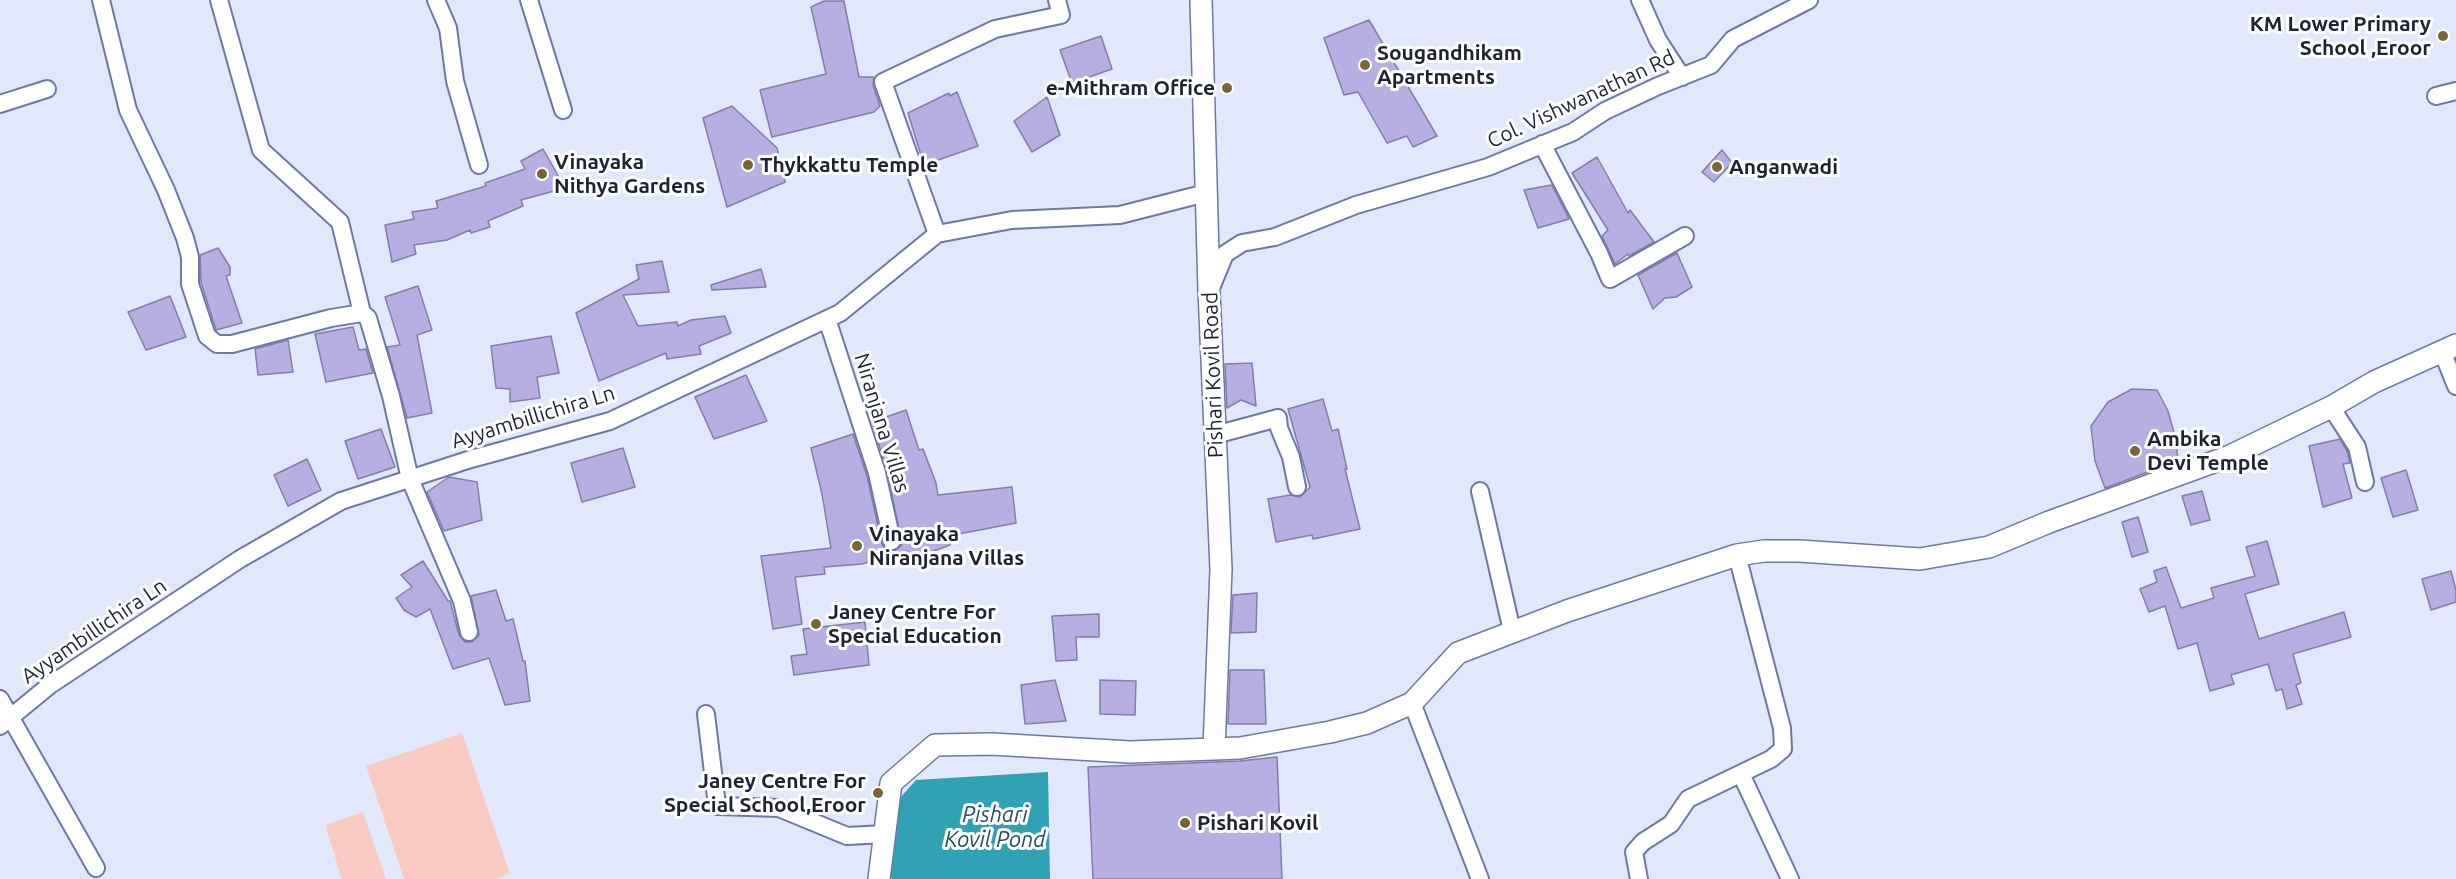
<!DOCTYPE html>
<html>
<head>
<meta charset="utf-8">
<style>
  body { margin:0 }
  canvas { display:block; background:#e1e8fc }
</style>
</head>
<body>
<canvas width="2456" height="879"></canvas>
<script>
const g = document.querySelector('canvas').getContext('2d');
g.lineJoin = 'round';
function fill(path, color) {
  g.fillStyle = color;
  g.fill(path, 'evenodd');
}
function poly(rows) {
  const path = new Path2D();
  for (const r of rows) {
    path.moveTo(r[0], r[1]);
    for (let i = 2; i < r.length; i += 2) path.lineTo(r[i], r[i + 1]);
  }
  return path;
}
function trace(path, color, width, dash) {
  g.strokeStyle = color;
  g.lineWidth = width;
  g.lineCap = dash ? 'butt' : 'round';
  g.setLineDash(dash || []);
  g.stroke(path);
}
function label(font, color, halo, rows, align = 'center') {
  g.font = font + ' Ubuntu,sans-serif';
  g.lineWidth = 6;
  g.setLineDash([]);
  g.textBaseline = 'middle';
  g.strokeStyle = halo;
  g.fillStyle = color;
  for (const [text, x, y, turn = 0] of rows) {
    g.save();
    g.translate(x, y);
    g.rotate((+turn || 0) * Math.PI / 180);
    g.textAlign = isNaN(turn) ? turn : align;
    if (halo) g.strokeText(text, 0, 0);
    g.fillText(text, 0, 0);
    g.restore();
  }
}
const green = poly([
  [462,733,510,874,495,879,404,879,366,766],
  [363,812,386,879,342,879,325,825]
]);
const water = poly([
  [1048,772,1050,879,892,879,890,875,899,799,916,780]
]);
const building = poly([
  [824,1,844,1,859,77,874,77,873,85,880,106,874,112,772,137,760,90,826,74,811,7,824,1],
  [1369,20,1437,136,1413,147,1407,136,1387,143,1358,92,1344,95,1324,38,1369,20],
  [1101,36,1112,69,1072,83,1060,50,1101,36],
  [957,92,978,146,924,165,908,113,949,93,950,96,957,92],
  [1047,97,1060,135,1032,152,1014,121,1047,97],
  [732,106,777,148,785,182,727,207,703,118,732,106],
  [543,149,565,188,521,200,523,206,488,221,490,227,471,233,470,230,447,240,414,245,416,254,392,262,385,225,414,219,412,212,438,208,436,201,486,186,485,183,525,169,521,161,543,149],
  [1722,150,1732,163,1714,182,1702,172,1722,150],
  [1597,157,1628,213,1630,210,1654,242,1629,256,1628,254,1615,264,1602,236,1608,230,1572,173,1597,157],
  [1552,185,1569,219,1538,228,1524,190,1552,185],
  [218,248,230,267,230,275,226,276,242,323,216,330,201,282,200,255,218,248],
  [1677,253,1692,287,1676,297,1665,298,1653,309,1638,275,1677,253],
  [662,261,669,292,623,295,638,326,677,322,678,326,691,320,725,316,731,333,699,346,701,354,667,359,666,353,599,381,576,313,639,279,636,265,662,261],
  [761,269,766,287,712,290,711,285,761,269],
  [418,286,432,330,417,335,432,413,407,418,387,347,400,345,385,297,418,286],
  [170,296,186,337,146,350,128,312,170,296],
  [353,327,359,350,366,349,373,373,326,382,315,334,353,327],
  [551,336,559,373,537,377,540,398,510,402,510,389,496,388,491,346,551,336],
  [288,340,293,372,258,375,255,349,288,340],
  [1252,363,1256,406,1241,400,1227,408,1225,364,1252,363],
  [746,375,767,421,714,439,695,397,746,375],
  [2132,389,2157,390,2168,411,2176,440,2178,461,2105,488,2095,461,2091,426,2108,402,2132,389],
  [1323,399,1332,431,1338,429,1347,469,1345,469,1360,529,1313,539,1312,535,1276,542,1268,499,1290,495,1300,497,1310,487,1288,409,1323,399],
  [906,410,919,450,923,449,936,483,938,495,1012,487,1016,523,948,536,950,545,918,557,906,551,862,564,824,567,825,574,795,577,802,624,773,629,761,556,831,548,822,494,811,448,853,434,867,476,882,544,885,548,894,551,902,545,887,471,872,422,906,410],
  [381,429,395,467,358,479,345,441,381,429],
  [2340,439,2347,451,2350,463,2343,464,2352,498,2323,507,2309,446,2340,439],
  [623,448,635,487,582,502,571,463,623,448],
  [307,459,321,490,288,506,274,475,307,459],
  [2406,470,2418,510,2393,517,2381,478,2406,470],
  [449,477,477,482,482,520,444,531,427,492,449,477],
  [2202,491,2210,520,2191,525,2182,496,2202,491],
  [2138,517,2148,552,2132,557,2122,522,2138,517],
  [2267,541,2279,584,2245,594,2259,639,2344,612,2351,637,2293,654,2301,683,2296,685,2302,704,2287,709,2282,689,2276,691,2268,664,2231,675,2234,684,2210,691,2197,643,2178,649,2165,606,2149,612,2140,589,2157,582,2154,571,2166,567,2181,608,2214,598,2211,588,2255,576,2246,547,2267,541],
  [423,561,448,601,450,601,459,635,465,642,472,642,479,635,471,596,496,590,506,621,513,619,523,661,525,661,530,701,505,705,489,658,453,669,430,609,416,617,404,610,396,598,412,587,401,575,423,561],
  [2451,571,2456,590,2456,602,2431,610,2422,579,2451,571],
  [1257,593,1256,632,1231,633,1233,595,1257,593],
  [1099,614,1099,637,1076,637,1077,660,1056,661,1052,616,1099,614],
  [865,622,869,665,794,675,791,656,807,654,803,629,865,622],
  [1230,670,1264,670,1266,724,1228,724,1230,670],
  [1055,680,1066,721,1025,724,1021,685,1055,680],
  [1100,680,1136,681,1135,715,1100,714,1100,680],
  [1277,757,1282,879,1093,879,1088,767,1240,761,1277,757]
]);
const minor = poly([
  [101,0,128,110,166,190,185,238,190,257,190,284,207,336,217,344,232,344,331,318,362,313,368,318,391,396,410,479,462,601,469,632],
  [219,0,261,150,340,222,362,313],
  [436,0,448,28,455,81,479,165],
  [529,0,563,110],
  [1640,0,1658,40,1682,77],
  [2436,96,2456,91],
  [0,104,47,89],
  [1542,144,1599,253,1610,279,1685,236],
  [937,234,883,82,995,29,1061,15,1057,0],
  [1211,288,1225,254,1242,243,1275,237,1356,205,1488,167,1573,132,1605,111,1658,86,1711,65,1733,39,1809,0],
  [827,319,877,473,892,541],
  [2442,351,2456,386],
  [2331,407,2357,447,2365,482],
  [1215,435,1278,418,1279,428,1291,457,1297,487],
  [1480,491,1512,631],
  [0,699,96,868],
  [1412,703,1480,879],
  [706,714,717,806,779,808,847,836,885,834],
  [0,726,50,685,240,559,341,501,471,459,610,421,840,313,937,234,1012,220,1120,215,1206,193],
  [1741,774,1790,879],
  [1639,879,1634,852,1643,842,1671,824,1688,799,1771,759,1783,749,1782,728,1737,555]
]);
const tertiary = poly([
  [1201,0,1209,291,1221,569,1214,749],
  [879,879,891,783,935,745,992,744,1130,752,1214,749,1240,748,1330,732,1367,723,1412,703,1458,653,1567,611,1737,555,1764,551,1799,551,1920,559,1989,547,2049,522,2230,456,2331,407,2374,382,2456,345]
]);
const markers = [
  [2443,36,6,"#786735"],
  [1365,65,6,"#786735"],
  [1227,88,6,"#786735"],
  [748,165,6,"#786735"],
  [1717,167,6,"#786735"],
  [542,174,6,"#786735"],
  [2135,451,6,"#786735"],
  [857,546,6,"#786735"],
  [816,624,6,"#786735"],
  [878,793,6,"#786735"],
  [1185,823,6,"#786735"]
];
const poiNames = [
  ["KM Lower Primary",2431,24,"right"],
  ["School ,Eroor",2431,48,"right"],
  ["Sougandhikam",1377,53],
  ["Apartments",1377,77],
  ["e-Mithram Office",1215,88,"right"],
  ["Vinayaka",554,162],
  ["Nithya Gardens",554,186],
  ["Thykkattu Temple",760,165],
  ["Anganwadi",1729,167],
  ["Ambika",2147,439],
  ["Devi Temple",2147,463],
  ["Vinayaka",869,534],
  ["Niranjana Villas",869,558],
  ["Janey Centre For",828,612],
  ["Special Education",828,636],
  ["Janey Centre For",866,781,"right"],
  ["Special School,Eroor",866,805,"right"],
  ["Pishari Kovil",1197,823]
];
const streetNames = [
  ["Col. Vishwanathan Rd",1581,99,-25],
  ["Pishari Kovil Road",1213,375,-92],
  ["Ayyambillichira Ln",533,417,-17],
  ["Niranjana Villas",882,423,73],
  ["Ayyambillichira Ln",94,631,-34]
];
const waterNames = [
  ["Pishari",995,815],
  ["Kovil Pond",995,840]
];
fill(green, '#f9cbc2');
fill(water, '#31a1b4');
fill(building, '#b7afe2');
trace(building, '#847cab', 1.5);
trace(minor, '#6c79a6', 20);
trace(tertiary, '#6c79a6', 24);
trace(minor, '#fff', 16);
trace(tertiary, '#fff', 21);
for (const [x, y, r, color] of markers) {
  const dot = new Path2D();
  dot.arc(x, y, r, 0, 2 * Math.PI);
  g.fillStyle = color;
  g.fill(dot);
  trace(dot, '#fff', 2);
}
label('bold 21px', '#1d2235', '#fff', poiNames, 'left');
label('21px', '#1d2235', '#fff', streetNames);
label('italic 22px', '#225159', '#fff', waterNames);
</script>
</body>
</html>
